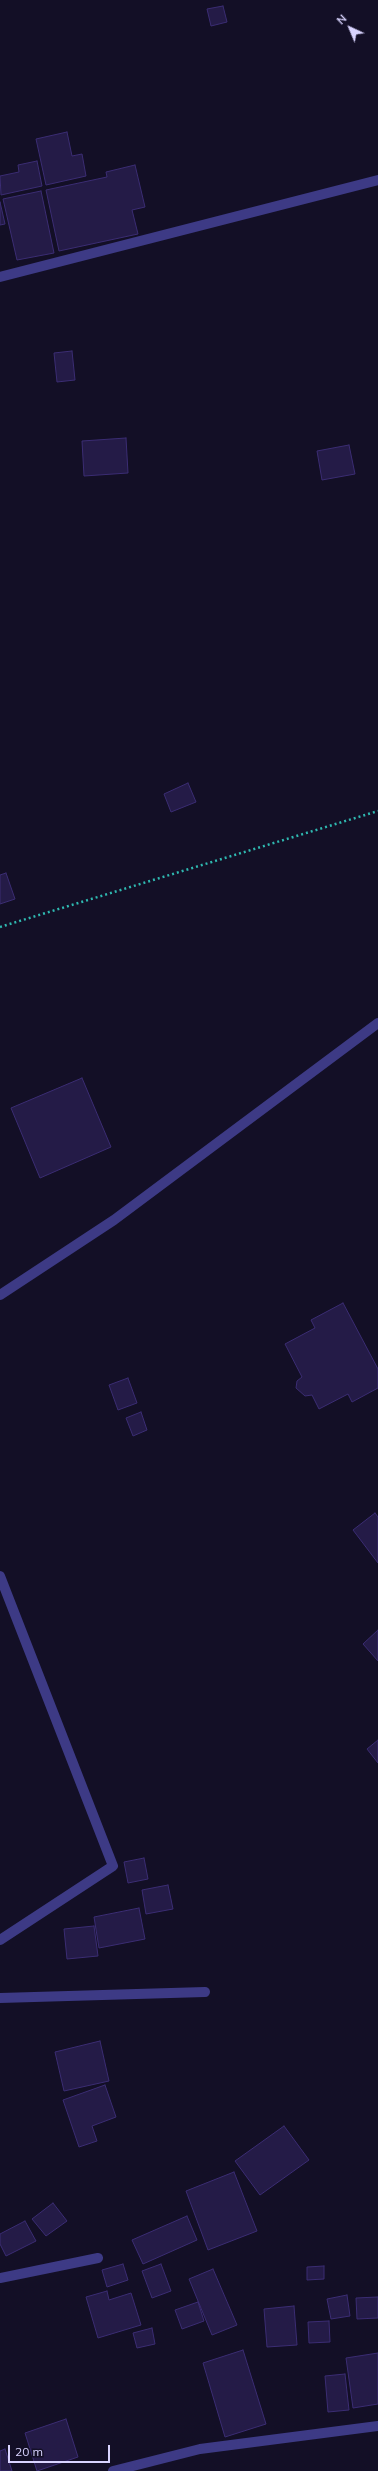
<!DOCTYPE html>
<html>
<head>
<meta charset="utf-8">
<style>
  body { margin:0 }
  #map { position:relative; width:378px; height:2471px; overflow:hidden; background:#130f26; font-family:Mulish,sans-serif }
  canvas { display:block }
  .north { position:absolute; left:330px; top:8px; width:40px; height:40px; -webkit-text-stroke:3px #130f26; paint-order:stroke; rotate:316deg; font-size:11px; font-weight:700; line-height:16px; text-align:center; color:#d9d4ff }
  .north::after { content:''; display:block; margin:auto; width:14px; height:18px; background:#d9d4ff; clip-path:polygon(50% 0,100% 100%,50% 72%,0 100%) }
  .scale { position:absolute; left:8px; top:2445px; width:102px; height:18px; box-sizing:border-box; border:2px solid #d9d4ff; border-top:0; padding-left:5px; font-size:12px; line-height:14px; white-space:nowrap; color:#d9d4ff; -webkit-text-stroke:3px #130f26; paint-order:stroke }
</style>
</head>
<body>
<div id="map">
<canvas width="378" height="2471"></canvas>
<div class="north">N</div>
<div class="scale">20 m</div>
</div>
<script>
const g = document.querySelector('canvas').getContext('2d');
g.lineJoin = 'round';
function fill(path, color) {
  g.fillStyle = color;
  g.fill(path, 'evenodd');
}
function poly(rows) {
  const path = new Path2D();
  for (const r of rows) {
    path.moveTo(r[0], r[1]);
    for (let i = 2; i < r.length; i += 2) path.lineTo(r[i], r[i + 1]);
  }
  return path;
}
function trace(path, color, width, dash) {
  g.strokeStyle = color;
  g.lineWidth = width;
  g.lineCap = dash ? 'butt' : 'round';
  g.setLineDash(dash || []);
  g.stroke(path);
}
const building = poly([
  [223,6,227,22,211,26,207,9,223,6],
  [67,132,72,156,82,154,86,176,46,185,36,139,67,132],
  [37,161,42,186,1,195,0,176,19,172,18,165,37,161],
  [135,165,145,207,132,210,138,234,59,251,46,190,107,177,106,172,135,165],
  [41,191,54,253,17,260,3,199,41,191],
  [0,202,5,224,0,225,0,202],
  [72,351,75,380,57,382,54,353,72,351],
  [126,438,128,473,84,476,82,441,126,438],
  [349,445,355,474,322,480,317,451,349,445],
  [188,783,196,802,171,812,164,794,188,783],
  [6,873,15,899,0,904,0,875,6,873],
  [82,1078,111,1147,40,1178,11,1108,82,1078],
  [343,1303,378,1369,378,1388,352,1402,348,1394,319,1409,312,1395,305,1396,296,1388,297,1381,302,1377,285,1344,315,1328,311,1320,343,1303],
  [128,1378,137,1403,118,1410,109,1385,128,1378],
  [141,1412,147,1430,133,1436,126,1418,141,1412],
  [375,1513,378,1517,378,1563,353,1530,375,1513],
  [378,1630,378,1661,363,1644,378,1630],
  [378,1740,378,1763,367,1749,378,1740],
  [144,1858,148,1879,128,1883,124,1862,144,1858],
  [168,1885,173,1909,146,1914,142,1890,168,1885],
  [139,1908,145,1939,99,1948,94,1917,139,1908],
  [94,1926,98,1956,67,1959,64,1929,94,1926],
  [100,2041,109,2081,64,2091,55,2052,100,2041],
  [105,2085,116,2117,92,2126,97,2141,79,2147,63,2100,105,2085],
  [284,2126,309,2160,260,2195,235,2161,284,2126],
  [234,2172,257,2231,208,2250,186,2191,234,2172],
  [53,2203,67,2221,46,2236,32,2219,53,2203],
  [187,2216,197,2240,143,2264,132,2240,187,2216],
  [25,2221,36,2241,6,2256,0,2244,0,2234,25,2221],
  [123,2264,128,2280,107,2287,102,2270,123,2264],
  [161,2264,171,2291,152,2298,142,2271,161,2264],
  [324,2266,324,2279,307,2280,307,2267,324,2266],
  [213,2269,237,2325,212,2335,189,2279,213,2269],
  [107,2291,109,2300,131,2293,141,2325,98,2338,86,2297,107,2291],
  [347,2295,350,2316,331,2319,327,2299,347,2295],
  [378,2297,378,2318,357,2319,356,2298,378,2297],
  [198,2302,204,2321,182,2329,175,2310,198,2302],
  [294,2306,297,2345,267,2347,264,2309,294,2306],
  [329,2321,330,2342,309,2343,308,2322,329,2321],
  [152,2328,155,2344,137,2348,133,2333,152,2328],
  [243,2350,266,2424,225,2437,203,2363,243,2350],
  [378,2353,378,2404,353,2408,346,2358,378,2353],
  [345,2374,349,2410,328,2412,325,2376,345,2374],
  [66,2419,78,2457,37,2471,25,2433,66,2419],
  [5,2449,12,2471,0,2471,0,2451,5,2449]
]);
const path = poly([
  [0,927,378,811]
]);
const service = poly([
  [0,277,378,180],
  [0,1295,114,1220,378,1023],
  [0,1576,113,1866,0,1940],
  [0,1998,205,1992],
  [0,2278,98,2258],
  [113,2471,200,2449,378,2426]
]);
fill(building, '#241b47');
trace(building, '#3b2d73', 1);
trace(path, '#2fb8b0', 2.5, [2, 3]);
trace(service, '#3d3a85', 10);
</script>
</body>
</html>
